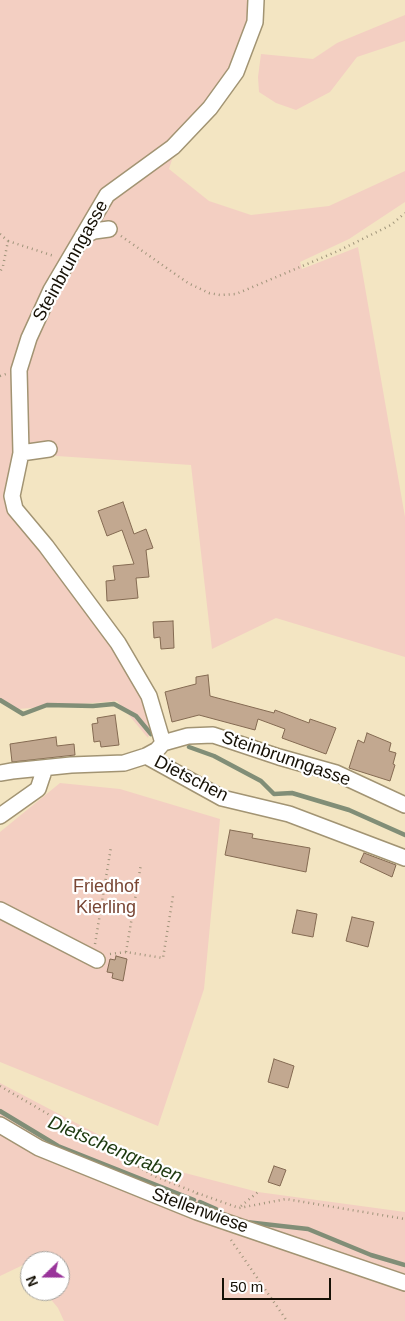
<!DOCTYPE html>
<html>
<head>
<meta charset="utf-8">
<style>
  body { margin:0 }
  #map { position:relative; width:405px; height:1321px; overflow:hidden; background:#f3e5c2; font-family:Arial,sans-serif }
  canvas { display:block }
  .north { position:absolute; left:20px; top:1251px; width:50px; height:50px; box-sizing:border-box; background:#fff; border:1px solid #a2a09b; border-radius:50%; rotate:248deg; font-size:14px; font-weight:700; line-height:20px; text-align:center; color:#161106 }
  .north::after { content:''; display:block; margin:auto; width:18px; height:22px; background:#99349a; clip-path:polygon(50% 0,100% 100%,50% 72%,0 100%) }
  .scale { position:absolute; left:222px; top:1278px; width:109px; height:22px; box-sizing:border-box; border:2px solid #161106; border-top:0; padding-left:6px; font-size:15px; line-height:18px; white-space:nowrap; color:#161106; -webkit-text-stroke:4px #fff; paint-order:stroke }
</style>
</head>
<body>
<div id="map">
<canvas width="405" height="1321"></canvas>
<div class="north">N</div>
<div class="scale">50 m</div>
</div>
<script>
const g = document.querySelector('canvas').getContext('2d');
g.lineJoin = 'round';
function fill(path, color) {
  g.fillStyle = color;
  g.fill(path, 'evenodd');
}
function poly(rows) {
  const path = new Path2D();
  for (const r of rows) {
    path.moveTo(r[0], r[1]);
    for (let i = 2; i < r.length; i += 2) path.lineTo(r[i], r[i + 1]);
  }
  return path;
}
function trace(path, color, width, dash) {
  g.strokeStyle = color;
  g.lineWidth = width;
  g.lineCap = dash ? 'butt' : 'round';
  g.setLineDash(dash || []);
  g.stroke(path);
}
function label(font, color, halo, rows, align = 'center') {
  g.font = font + ' Arial,sans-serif';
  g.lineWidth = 4.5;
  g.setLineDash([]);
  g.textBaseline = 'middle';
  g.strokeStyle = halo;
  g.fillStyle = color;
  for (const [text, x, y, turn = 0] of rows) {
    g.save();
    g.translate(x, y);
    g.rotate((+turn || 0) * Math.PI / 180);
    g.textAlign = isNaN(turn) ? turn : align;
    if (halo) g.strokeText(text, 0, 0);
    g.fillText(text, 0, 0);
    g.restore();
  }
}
const green = poly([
  [0,0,251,0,249,19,235,58,223,84,175,150,169,169,209,201,251,215,329,206,405,171,405,202,349,239,300,262,302,269,358,247,405,517,405,657,276,618,212,649,191,465,27,454,10,515,45,548,115,644,153,722,148,738,117,701,18,709,0,699],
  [405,15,405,41,357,57,330,92,296,110,276,103,259,92,258,77,261,54,313,59,337,43],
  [60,783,120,789,220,819,204,989,158,1126,0,1062,0,832],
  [0,1083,158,1166,258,1192,405,1212,405,1321,64,1321,58,1308,44,1291,60,1291,60,1261,30,1261,30,1273,23,1265,0,1276]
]);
const stream = poly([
  [0,700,23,714,47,705,93,706,114,704,136,716,151,734],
  [189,747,214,756,261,781,274,794,292,793,349,810,405,835],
  [0,1111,58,1146,194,1200],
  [200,1202,216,1209],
  [246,1222,308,1229,371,1255,405,1265]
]);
const building = poly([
  [123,502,134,534,146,529,153,548,146,550,149,577,136,578,138,598,107,601,106,581,115,580,113,566,134,564,122,530,107,536,98,511,123,502],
  [173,621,174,648,161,649,160,637,154,638,153,622,173,621],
  [208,675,210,696,274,713,275,710,309,723,310,719,336,728,326,754,282,738,285,729,258,719,255,730,199,715,172,722,165,692,196,684,196,677,208,675],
  [115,715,119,745,101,747,100,741,94,742,92,724,98,723,97,718,115,715],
  [367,733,391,743,389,751,396,753,393,764,395,765,390,781,349,768,358,740,364,743,367,733],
  [56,737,57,746,74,744,75,755,12,762,10,744,56,737],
  [230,830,253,834,252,838,310,848,306,872,225,855,230,830],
  [364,853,396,865,392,877,360,862,364,853],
  [297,910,317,914,313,937,292,933,297,910],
  [352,917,374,922,368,947,346,941,352,917],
  [116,956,127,959,123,981,112,978,113,973,107,972,110,959,115,960,116,956],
  [274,1059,294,1066,288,1088,268,1082,274,1059],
  [274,1166,286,1170,280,1186,268,1182,274,1166]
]);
const path = poly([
  [0,234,8,241,3,266,0,272],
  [121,236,188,283,209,293,220,295,236,294,338,251,391,225,405,213],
  [8,241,54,256],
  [0,376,6,374],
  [95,944,111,847],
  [126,952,141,864],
  [110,954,126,952,163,958,173,896],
  [0,1086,154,1176,197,1193,197,1196],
  [197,1193,239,1208,286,1199,405,1219],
  [241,1206,258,1192],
  [231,1240,287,1321]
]);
const minor = poly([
  [82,237,94,231,109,229],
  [21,453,49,449],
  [163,743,149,696,118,643,46,546,15,509,12,496,21,453,19,370,29,338,51,290,107,195,173,147,210,108,236,72,255,22,256,0],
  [146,756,222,798,289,814,405,858],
  [0,773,12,771,71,765,124,763,146,756,157,750,163,743,188,736,213,735,279,757,336,773,405,805],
  [0,816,38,789,45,768],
  [0,910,97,960],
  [0,1125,39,1148,197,1212,405,1283]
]);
const streetNames = [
  ["Steinbrunngasse",71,261,-61],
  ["Steinbrunngasse",286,759,19],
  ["Dietschen",191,779,27],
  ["Stellenwiese",200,1211,20]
];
const parkNames = [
  ["Friedhof",106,887],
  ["Kierling",106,908]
];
const waterNames = [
  ["Dietschengraben",115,1150,23]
];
fill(green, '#f3cfc2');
trace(stream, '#818e77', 4.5);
fill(building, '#c2a890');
trace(building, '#846a52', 1);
trace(minor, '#a29473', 18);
trace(path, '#9f947a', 2.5, [1, 4]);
trace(minor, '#fff', 15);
label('18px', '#161106', '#fff', streetNames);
label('18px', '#794735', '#fff', parkNames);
label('italic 19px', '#1d390f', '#fff', waterNames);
</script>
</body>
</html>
